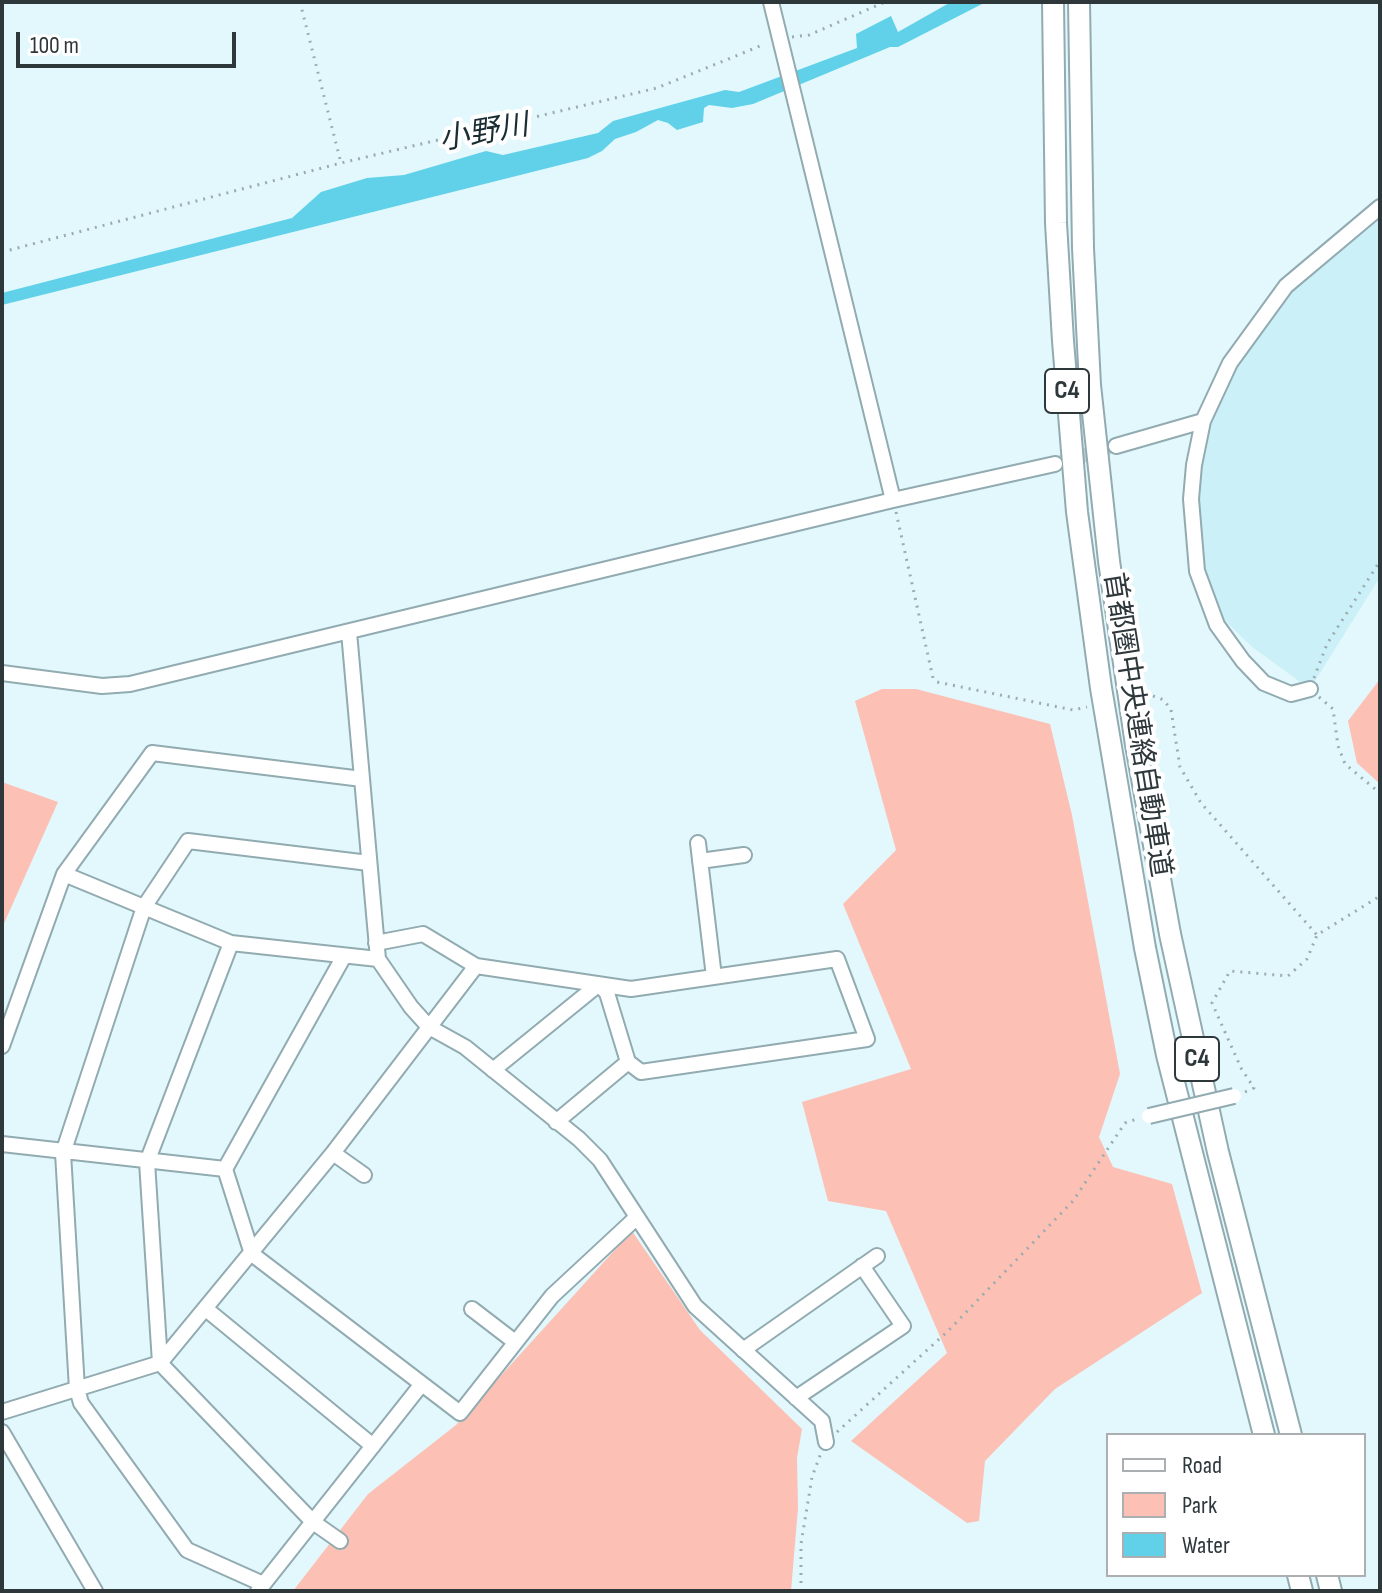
<!DOCTYPE html>
<html>
<head>
<meta charset="utf-8">
<style>
  body { margin:0 }
  #map { position:relative; width:1382px; height:1593px; overflow:hidden; background:#e2f8fd; font-family:"Sofia Sans Condensed",sans-serif }
  canvas { display:block }
  .frame { position:absolute; inset:0; border:4px solid #2e383b; pointer-events:none }
  .legend { position:absolute; left:1106px; top:1433px; width:260px; height:144px; box-sizing:border-box; background:#fff; border:2px solid #abafb1; margin:0; padding:10px 14px; list-style:none; font-size:24px; color:#2e383b }
  .legend li { display:flex; align-items:center; gap:16px; height:40px }
  .legend b { width:40px; border:2px solid #abafb1 }
  .scale { position:absolute; left:16px; top:32px; width:220px; height:36px; box-sizing:border-box; border:4px solid #2e383b; border-top:0; padding-left:10px; font-size:24px; line-height:28px; white-space:nowrap; color:#2e383b; -webkit-text-stroke:6px #fff; paint-order:stroke }
</style>
</head>
<body>
<div id="map">
<canvas width="1382" height="1593"></canvas>
<div class="frame"></div>
<ul class="legend">
<li><b style="height:10px;background:#fff"></b>Road</li>
<li><b style="height:22px;background:#fdc0b5"></b>Park</li>
<li><b style="height:22px;background:#60d1e8"></b>Water</li>
</ul>
<div class="scale">100 m</div>
</div>
<script>
const g = document.querySelector('canvas').getContext('2d');
g.lineJoin = 'round';
function fill(path, color) {
  g.fillStyle = color;
  g.fill(path, 'evenodd');
}
function poly(rows) {
  const path = new Path2D();
  for (const r of rows) {
    path.moveTo(r[0], r[1]);
    for (let i = 2; i < r.length; i += 2) path.lineTo(r[i], r[i + 1]);
  }
  return path;
}
function trace(path, color, width, dash) {
  g.strokeStyle = color;
  g.lineWidth = width;
  g.lineCap = dash ? 'butt' : 'round';
  g.setLineDash(dash || []);
  g.stroke(path);
}
function label(font, color, halo, rows, align = 'center') {
  g.font = font + ' "Sofia Sans Condensed","Noto Sans JP",sans-serif';
  g.lineWidth = 8;
  g.setLineDash([]);
  g.textBaseline = 'middle';
  g.strokeStyle = halo;
  g.fillStyle = color;
  for (const [text, x, y, turn = 0] of rows) {
    g.save();
    g.translate(x, y);
    g.rotate((+turn || 0) * Math.PI / 180);
    g.textAlign = isNaN(turn) ? turn : align;
    if (halo) g.strokeText(text, 0, 0);
    g.fillText(text, 0, 0);
    g.restore();
  }
}
const built = poly([
  [1380,209,1380,577,1310,689,1252,647,1207,603,1194,465,1220,390,1286,286]
]);
const green = poly([
  [1380,679,1380,784,1357,763,1348,721],
  [882,689,916,689,1050,724,1072,815,1120,1074,1099,1137,1113,1167,1172,1184,1202,1293,1055,1389,985,1461,979,1521,967,1523,851,1441,947,1353,886,1211,828,1201,802,1102,911,1069,843,904,896,850,855,701],
  [2,782,58,802,2,928],
  [632,1231,700,1330,802,1429,797,1458,798,1508,791,1591,293,1591,368,1494,456,1425]
]);
const water = poly([
  [951,2,986,2,898,47,890,47,753,104,732,108,709,105,704,108,703,122,677,130,668,123,658,120,636,132,615,139,602,151,588,158,2,305,2,293,292,218,321,192,367,178,404,175,486,151,503,155,598,133,613,121,725,90,739,92,857,48,856,34,891,16,898,32]
]);
const minorTunnel = poly([
  [1055,464,1116,446]
]);
const path = poly([
  [300,2,341,163],
  [792,37,809,35,885,2],
  [2,252,341,163,657,88,765,44],
  [896,512,933,678,937,682,1073,710,1087,707],
  [1314,678,1327,644,1380,561],
  [1153,696,1164,700,1171,710,1180,767,1201,803,1317,935],
  [1319,697,1333,709,1338,746,1345,764,1380,793],
  [1245,1092,1254,1088,1241,1068,1212,1003,1230,971,1288,976,1307,959,1317,935,1380,896],
  [837,1432,948,1331,1073,1201,1125,1123,1137,1119],
  [801,1591,801,1544,812,1477,821,1453]
]);
const minor = poly([
  [771,2,893,500],
  [1116,446,1203,421],
  [349,632,378,959,411,1007,429,1027,465,1047,579,1139,600,1160,695,1306,822,1421,826,1442],
  [2,673,102,686,130,684,893,500,1055,464],
  [1310,689,1291,694,1264,683,1243,661,1217,625,1197,571,1191,499,1194,465,1203,421,1230,363,1286,286,1380,207],
  [698,843,714,977],
  [700,861,744,855],
  [64,874,152,753,362,779],
  [231,943,147,1162,160,1363,313,1522,340,1541],
  [376,943,423,934,476,966,631,989,837,959,867,1039,641,1072,628,1062,556,1122],
  [344,956,225,1169,252,1254,460,1413,552,1296,637,1217],
  [2,1046,64,874,231,943,378,959],
  [493,1070,599,984,607,993,628,1062],
  [2,1144,225,1169],
  [333,1153,364,1175],
  [206,1309,373,1446],
  [472,1309,515,1342],
  [743,1350,877,1256],
  [796,1398,903,1326,862,1266],
  [2,1412,160,1363,333,1153,476,966],
  [2,1432,95,1591],
  [263,1584,187,1550,81,1403,77,1389,63,1153,144,907,188,841,369,863],
  [258,1591,421,1385]
]);
const highway = poly([
  [1053,2,1056,223,1063,341,1077,512,1101,688,1145,948,1167,1055,1264,1435],
  [1079,2,1083,248,1090,385,1109,561,1136,745,1170,934,1218,1152,1291,1435],
  [1298,1575,1302,1591],
  [1327,1575,1331,1591]
]);
const minorBridge = poly([
  [1149,1116,1234,1096]
]);
const shields = [
  [1067,391,44],
  [1197,1059,44]
];
const shieldNames = [
  ["C4",1067,391],
  ["C4",1197,1059]
];
const streetNames = [
  ["首都圏中央連絡自動車道",1136,725,81]
];
const waterNames = [
  ["小野川",484,134,-10]
];
fill(built, '#cbf0f8');
fill(green, '#fdc0b5');
fill(water, '#60d1e8');
trace(minorTunnel, '#bed2d6', 14, [14, 7]);
trace(minor, '#91abb1', 18);
trace(highway, '#91abb1', 24);
trace(path, '#9bacb0', 3, [2, 6]);
trace(minor, '#fff', 14);
trace(highway, '#fff', 20);
trace(minorBridge, '#91abb1', 18, []);
trace(minorBridge, '#fff', 14);
for (const [x, y, w] of shields) {
  const box = new Path2D();
  box.roundRect(x - w / 2, y - 22, w, 44, 6);
  g.fillStyle = '#fff';
  g.fill(box);
  trace(box, '#2e383b', 2);
}
label('bold 26px', '#2e383b', null, shieldNames);
label('28px', '#2e383b', '#fff', streetNames);
label('italic 30px', '#192d32', '#fff', waterNames);
</script>
</body>
</html>
